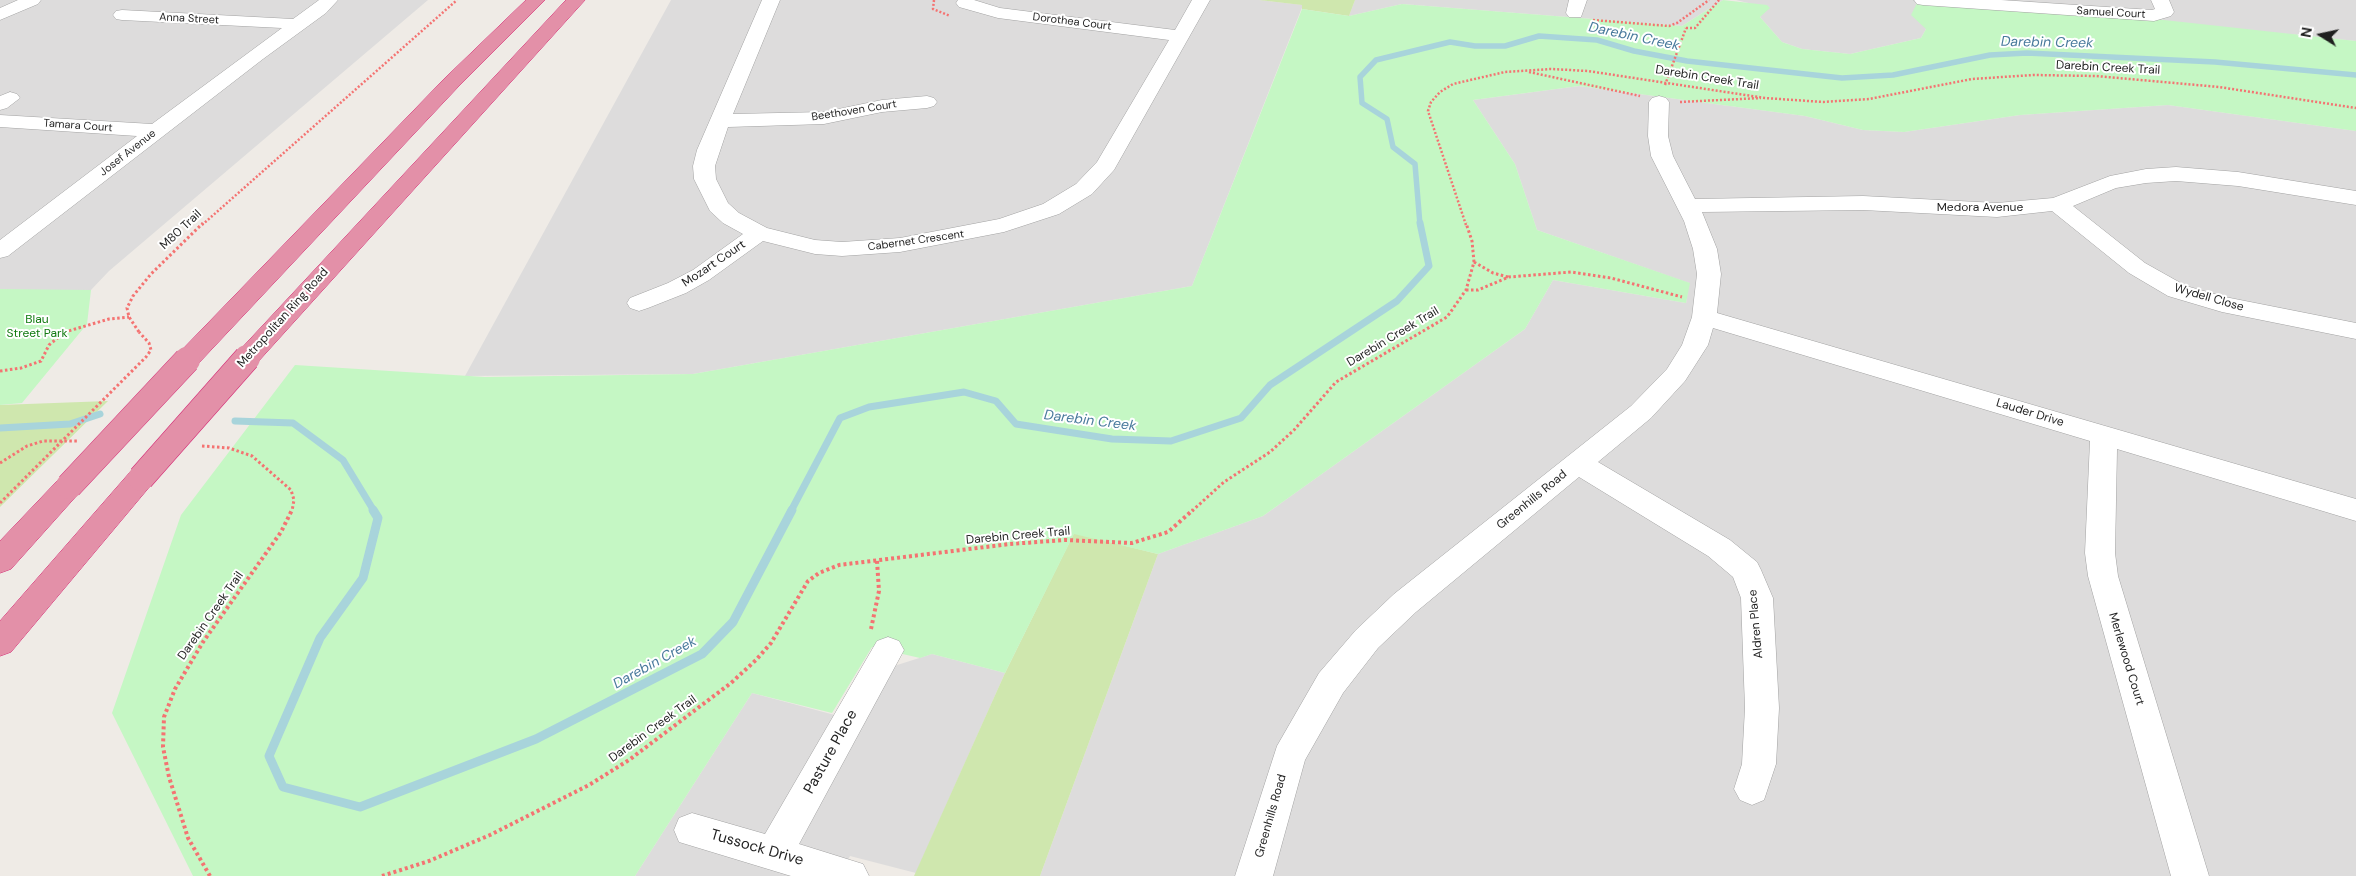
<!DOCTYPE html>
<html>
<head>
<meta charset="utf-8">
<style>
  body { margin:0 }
  #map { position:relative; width:2356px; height:876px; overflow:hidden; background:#efebe6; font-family:"DM Sans",sans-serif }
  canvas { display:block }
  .north { position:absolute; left:2296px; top:10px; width:50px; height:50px; -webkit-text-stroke:4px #fff; paint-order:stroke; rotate:280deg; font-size:14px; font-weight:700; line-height:20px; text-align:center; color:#1f1f1f }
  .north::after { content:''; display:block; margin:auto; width:18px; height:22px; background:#1f1f1f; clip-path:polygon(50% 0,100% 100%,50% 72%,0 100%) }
</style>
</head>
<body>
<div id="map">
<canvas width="2356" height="876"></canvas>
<div class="north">N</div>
</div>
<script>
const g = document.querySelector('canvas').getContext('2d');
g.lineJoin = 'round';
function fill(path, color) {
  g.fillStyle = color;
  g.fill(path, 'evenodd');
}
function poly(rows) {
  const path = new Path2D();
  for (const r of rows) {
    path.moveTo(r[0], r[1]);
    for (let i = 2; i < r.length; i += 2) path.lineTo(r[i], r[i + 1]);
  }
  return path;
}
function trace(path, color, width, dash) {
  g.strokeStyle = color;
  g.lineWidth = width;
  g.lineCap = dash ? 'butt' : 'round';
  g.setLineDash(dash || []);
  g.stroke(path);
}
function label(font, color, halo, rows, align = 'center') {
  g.font = font + ' "DM Sans",sans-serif';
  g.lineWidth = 4;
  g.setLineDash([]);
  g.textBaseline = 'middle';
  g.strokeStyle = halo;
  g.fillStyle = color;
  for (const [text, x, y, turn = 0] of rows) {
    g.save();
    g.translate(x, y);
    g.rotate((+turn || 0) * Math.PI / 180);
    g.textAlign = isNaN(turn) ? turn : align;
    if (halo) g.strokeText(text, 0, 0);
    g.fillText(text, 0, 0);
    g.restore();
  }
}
const residential = poly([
  [0,0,428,0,109,271,91,290,0,353],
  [671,0,1259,0,1303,5,1192,286,693,374,465,376],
  [1355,0,1723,0,1682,26,1402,4,1349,16],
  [1736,0,2356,0,2356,41,2228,28,1926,29,1921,38,1850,54,1802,49,1782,42,1760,17,1767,5,1760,6],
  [1579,86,1805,116,1863,130,1904,132,2020,115,2168,105,2356,131,2356,876,1040,876,1158,554,1263,516,1525,329,1553,280,1686,303,1689,283,1537,230,1515,164,1473,100],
  [932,654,1005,673,916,873,850,856,840,876,635,876,752,693,861,722,894,666]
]);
const grass = poly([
  [1259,0,1355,0,1349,16,1302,9,1302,5],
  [108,401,0,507,0,405],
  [1074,533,1158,554,1040,876,914,876,1005,673]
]);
const park = poly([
  [1723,0,1767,5,1770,8,1760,17,1782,42,1802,49,1850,54,1921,38,1926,29,1911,15,1917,3,2164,20,2356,41,2356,131,2168,105,2020,115,1904,132,1863,130,1805,116,1579,86,1473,100,1515,164,1537,230,1690,283,1686,303,1553,280,1525,329,1263,516,1158,554,1074,534,1005,673,932,654,920,658,872,647,832,713,752,693,635,876,193,876,112,713,181,515,295,365,485,377,693,374,1192,286,1302,9,1349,16,1402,4,1682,26],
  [0,289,91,290,87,324,22,403,0,405]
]);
const streamFar2 = poly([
  [1420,225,1415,164,1393,147,1387,119,1362,103,1360,77,1376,60,1450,42,1475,46,1505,46,1539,36,1597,40,1634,51,1687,61,1842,78,1893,75,1990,55,2027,53,2215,62,2356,75]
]);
const streamFar1 = poly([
  [235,421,293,423,343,460,374,511],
  [0,428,70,424,100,414],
  [791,511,840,418,869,407,964,392,996,401,1016,424,1112,439,1171,441,1241,418,1270,385,1397,301,1429,266,1420,223]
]);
const stream = poly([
  [373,510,378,518,363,578,320,638,269,756,283,787,360,807,536,739,702,654,733,622,792,510]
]);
const pathFar2 = poly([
  [934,0,933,9,950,16],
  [1593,20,1669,26,1677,23,1709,0],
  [1686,28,1695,28,1719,0],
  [1529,72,1640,96],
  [1680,102,1761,98],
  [202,225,457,0],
  [1466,225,1428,111,1431,102,1440,92,1453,84,1505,72,1551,69,1588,71,1765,98,1823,102,1869,99,1972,79,2033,75,2096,76,2219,87,2356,108]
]);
const pathFar1 = poly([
  [1474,262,1493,273,1508,277],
  [1466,290,1478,290,1509,277,1571,272,1611,278,1682,297],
  [139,332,129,317,127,308,133,296,151,274,203,223],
  [0,371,21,368,41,361,49,345,65,332,109,319,129,317],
  [202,446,229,448,252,456,291,490,294,500,292,511],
  [0,463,27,446,43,441,78,441],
  [0,503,18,485],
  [1192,511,1224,482,1270,452,1294,430,1336,382,1447,317,1466,290,1474,262,1472,241,1466,223]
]);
const path = poly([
  [871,629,879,591,877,561],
  [210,876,188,838,169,777,163,747,164,717,175,689,203,642,281,532,292,510],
  [382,876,429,861,490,835,589,785,629,760,731,683,756,660,771,643,808,581,819,573,839,565,1010,544,1065,540,1132,543,1168,532,1193,510]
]);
const minor = poly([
  [18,0,41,0,38,4,0,20,0,8,18,0],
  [319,0,338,0,326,13,263,59,8,256,0,258,0,240,137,136,0,127,0,115,152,124,282,28,122,20,116,19,113,15,116,11,122,10,293,19,319,0],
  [762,0,780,0,733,114,824,112,882,100,927,96,934,98,937,102,934,106,927,108,882,112,824,124,728,127,715,166,716,179,728,203,739,213,767,228,815,240,842,242,900,238,999,219,1043,204,1076,184,1097,162,1169,40,998,18,959,7,956,3,958,0,974,0,1000,8,1175,30,1192,0,1210,0,1114,170,1092,194,1059,214,1004,232,900,252,842,256,815,254,763,241,709,280,686,293,648,308,639,311,630,308,627,303,630,298,668,283,693,270,743,234,723,223,710,211,694,179,693,166,697,150,762,0],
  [1569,0,1587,0,1581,17,1569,17,1566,13,1569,0],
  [1914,0,2001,0,2152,10,2155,9,2151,0,2169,0,2174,12,2171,16,2154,21,1923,5,1917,4,1914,0],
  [10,92,17,94,20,98,7,108,0,110,0,96,10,92],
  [1659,96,1666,98,1669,102,1668,136,1673,156,1695,199,1863,196,1997,203,2053,198,2110,176,2146,169,2176,167,2238,172,2356,191,2356,205,2238,186,2176,181,2146,183,2116,188,2073,206,2145,263,2186,286,2225,297,2356,323,2356,339,2222,312,2168,296,2129,273,2052,211,1997,217,1863,210,1702,212,1717,249,1721,274,1717,313,2356,499,2356,521,2117,449,2115,553,2118,576,2209,876,2171,876,2088,576,2085,553,2090,441,1713,328,1708,345,1685,381,1651,418,1598,462,1730,540,1757,562,1761,570,1773,598,1779,708,1776,764,1764,800,1752,805,1740,800,1734,789,1742,764,1745,708,1741,598,1733,577,1708,556,1579,477,1416,612,1378,648,1343,693,1305,760,1273,876,1235,876,1277,746,1319,673,1356,630,1394,594,1631,406,1667,369,1682,345,1692,317,1697,274,1693,249,1684,221,1651,156,1648,136,1649,102,1652,98,1659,96],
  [888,637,899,641,904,650,799,844,863,864,869,876,791,876,679,842,674,830,679,818,692,813,765,834,877,641,888,637]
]);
const highway = poly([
  [526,0,545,0,458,87,196,366,187,368,178,366,174,360,178,354,444,79,526,0],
  [566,0,585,0,256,364,247,366,238,364,234,358,238,352,566,0],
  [141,468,151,471,155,478,151,485,11,652,0,656,0,621,131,471,141,468],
  [69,476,79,479,83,486,79,493,11,569,0,573,0,541,59,479,69,476]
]);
const pathBridgeFar1 = poly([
  [1665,85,1686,28]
]);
const pathBridge = poly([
  [18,485,146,357,151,350,149,343,139,332]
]);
const highwayBridge = poly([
  [141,478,247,358],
  [69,486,187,360]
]);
const farStreetnames = [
  ["Samuel Court",2111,13,3],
  ["Anna Street",189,19,3],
  ["Dorothea Court",1072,22,7],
  ["Beethoven Court",854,111,-9],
  ["Tamara Court",78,126,4],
  ["Josef Avenue",128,153,-38],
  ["Cabernet Crescent",916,241,-8]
];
const streetNames = [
  ["Darebin Creek Trail",2108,68,3],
  ["Darebin Creek Trail",1707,78,9],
  ["Medora Avenue",1980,208],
  ["M80 Trail",181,230,-43],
  ["Mozart Court",714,264,-34],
  ["Wydell Close",2209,298,16],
  ["Metropolitan Ring Road",283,318,-48],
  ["Darebin Creek Trail",1393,337,-31],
  ["Lauder Drive",2030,413,17],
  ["Greenhills Road",1532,500,-39],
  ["Darebin Creek Trail",1018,536,-5],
  ["Darebin Creek Trail",211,616,-55],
  ["Aldren Place",1756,624,-95],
  ["Merlewood Court",2126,659,73],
  ["Darebin Creek Trail",653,729,-36],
  ["Greenhills Road",1271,816,-74]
];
const parkNames = [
  ["Blau",37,320],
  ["Street Park",37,334]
];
const waterNames = [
  ["Darebin Creek",1634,37,12],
  ["Darebin Creek",2047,43,1],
  ["Darebin Creek",1090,421,7],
  ["Darebin Creek",655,663,-29]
];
const nearStreetnames = [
  ["Pasture Place",831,752,-61],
  ["Tussock Drive",757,848,16]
];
fill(residential, '#dddcdc');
fill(grass, '#cfe7ae');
fill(park, '#c5f7c4');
trace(streamFar2, '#a8d4db', 5.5);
trace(streamFar1, '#a8d4db', 7);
trace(stream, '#a8d4db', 9);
trace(minor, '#a3a3a3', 1);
trace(highway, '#d42c76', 1);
trace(pathFar2, '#f47372', 2.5, [2, 2]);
trace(pathFar1, '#f47372', 3, [2.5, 2.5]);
trace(path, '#f47372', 4, [3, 3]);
fill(minor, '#fff');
fill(highway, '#e390a8');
trace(highwayBridge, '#d42c76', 27, []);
trace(pathBridgeFar1, '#f47372', 2.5, [2, 2]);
trace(pathBridge, '#f47372', 3, [2.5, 2.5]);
trace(highwayBridge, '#e390a8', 26);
label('11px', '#1f1f1f', '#fff', farStreetnames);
label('12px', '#1f1f1f', '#fff', streetNames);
label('12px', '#117a10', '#fff', parkNames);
label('italic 14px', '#497a9c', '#fff', waterNames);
label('15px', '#1f1f1f', '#fff', nearStreetnames);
</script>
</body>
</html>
